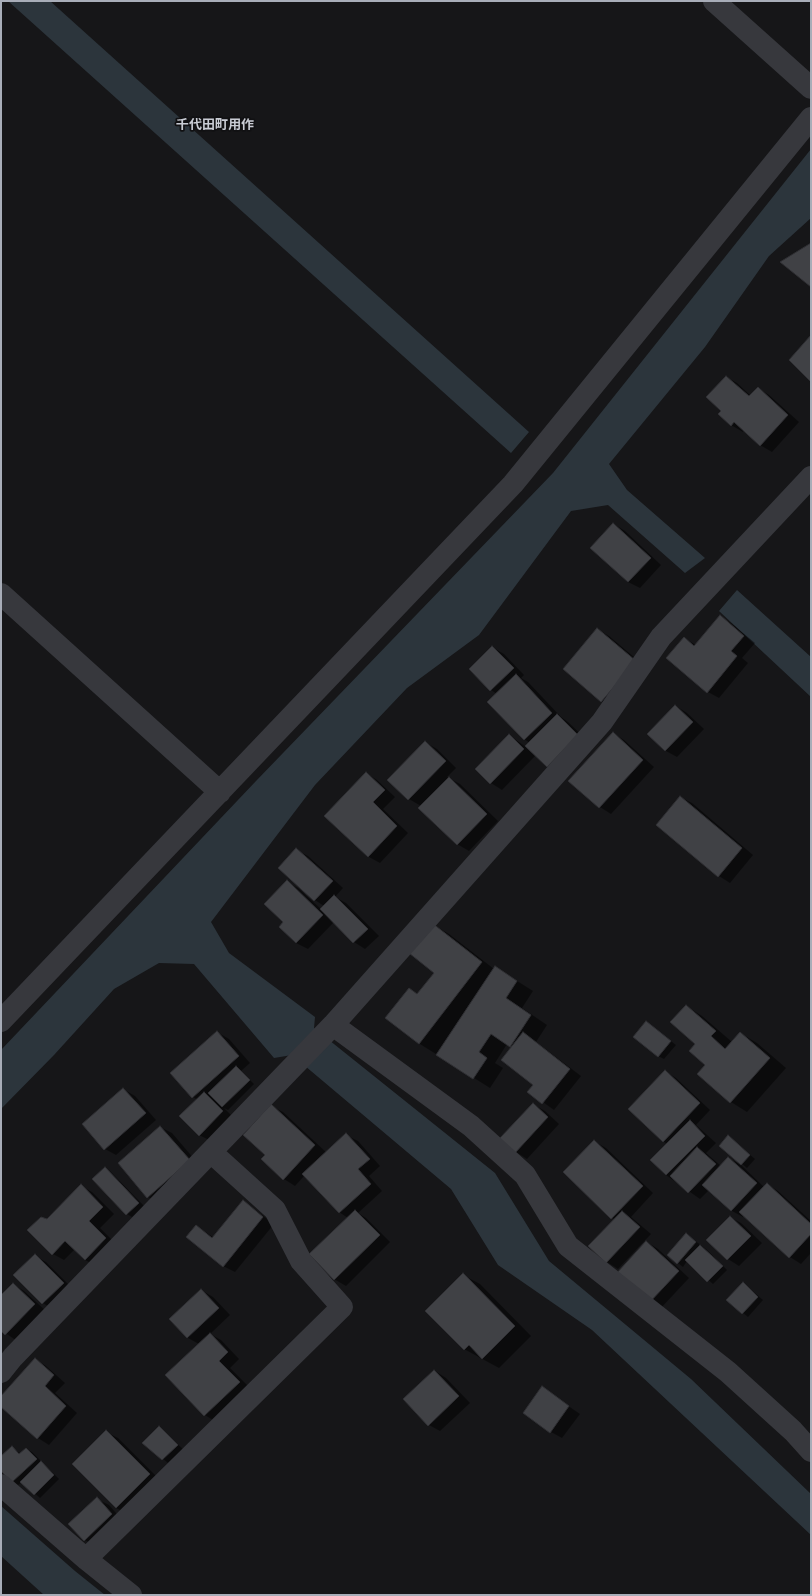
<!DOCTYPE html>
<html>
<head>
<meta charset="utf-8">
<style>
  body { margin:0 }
  #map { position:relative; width:812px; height:1596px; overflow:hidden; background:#161618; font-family:"Work Sans",sans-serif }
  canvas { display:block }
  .frame { position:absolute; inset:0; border:2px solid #a8adb8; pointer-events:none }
</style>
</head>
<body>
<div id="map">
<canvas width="812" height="1596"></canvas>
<div class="frame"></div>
</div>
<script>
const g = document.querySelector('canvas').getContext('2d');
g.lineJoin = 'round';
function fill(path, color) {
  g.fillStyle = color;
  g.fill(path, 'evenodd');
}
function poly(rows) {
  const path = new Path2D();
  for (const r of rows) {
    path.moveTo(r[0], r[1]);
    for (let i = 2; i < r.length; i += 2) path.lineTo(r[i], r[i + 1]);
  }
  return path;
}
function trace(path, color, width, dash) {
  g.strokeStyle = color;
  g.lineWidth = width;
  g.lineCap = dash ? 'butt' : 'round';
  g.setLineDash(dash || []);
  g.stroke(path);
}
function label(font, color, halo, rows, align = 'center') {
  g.font = font + ' "Work Sans","Noto Sans JP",sans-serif';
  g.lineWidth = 3.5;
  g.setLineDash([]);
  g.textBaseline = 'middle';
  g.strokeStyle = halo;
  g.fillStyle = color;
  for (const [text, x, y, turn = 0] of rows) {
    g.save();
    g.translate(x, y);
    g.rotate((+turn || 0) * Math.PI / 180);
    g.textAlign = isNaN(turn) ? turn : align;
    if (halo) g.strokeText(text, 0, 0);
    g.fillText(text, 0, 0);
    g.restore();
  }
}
const water = poly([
  [8,1,50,1,529,432,511,453],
  [811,149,811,218,769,256,705,347,609,464,627,490,705,558,685,573,608,505,571,511,479,635,407,688,315,785,211,922,229,953,315,1017,314,1028,495,1173,549,1261,691,1379,811,1494,811,1535,592,1330,498,1265,451,1189,292,1055,274,1058,194,964,159,963,114,989,54,1055,1,1109,1,1050,256,781,553,473],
  [737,590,811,657,811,697,719,611],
  [1,1506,75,1571,105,1595,44,1595,1,1556]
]);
const shadow = poly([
  [726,377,737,383,751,396,758,388,769,395,799,422,772,452,760,445,744,430,743,432,731,425,723,411],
  [614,524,625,531,661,565,640,588,628,582],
  [720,617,731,623,755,643,742,658,748,663,719,698,708,692,684,638,696,645],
  [597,629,609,636,647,668,613,708,602,701,564,669],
  [492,647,504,654,524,675,521,678,528,682,561,717,568,722,589,742,559,772,548,766,536,755,502,790,491,783,509,735,526,747,530,743,524,739,497,694,491,690,470,669],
  [676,706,687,713,704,729,677,757,666,751,649,734],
  [613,733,624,740,654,767,611,814,600,807,570,781],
  [425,742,437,749,456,768,447,777,460,784,498,821,469,851,457,844,421,806,409,799,389,780],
  [366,773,377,780,395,797,383,809,408,833,380,863,369,857,325,816],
  [680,797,692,803,753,855,730,883,719,876,657,825],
  [296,850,308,856,343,888,335,897,346,903,379,936,365,949,354,942,334,922,308,949,296,943,280,927,285,922,287,882,298,888,321,909,324,906,315,900,279,868],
  [432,924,449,934,494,969,495,967,533,991,522,1008,547,1025,536,1042,581,1076,554,1110,529,1092,534,1085,512,1047,507,1044,495,1063,503,1068,490,1088,420,1044,386,1018,418,995,435,973],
  [686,1006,702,1016,732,1042,740,1033,757,1043,786,1068,747,1112,731,1102,699,1074,706,1065],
  [646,1022,676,1045,664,1059,658,1056],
  [217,1032,229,1039,250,1063,241,1071,254,1084,228,1110,224,1108,234,1118,211,1141,199,1135,198,1100,193,1097,172,1073],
  [665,1071,676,1078,710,1110,696,1125,716,1143,706,1153,721,1166,728,1158,740,1164,764,1187,767,1184,778,1191,811,1221,811,1253,801,1264,790,1257,744,1216,743,1217,732,1211,709,1190,700,1199,666,1175,667,1144,663,1141],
  [123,1089,135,1096,156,1120,116,1155,105,1149],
  [533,1104,545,1111,559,1124,527,1159,516,1152],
  [271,1106,283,1112,327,1153,346,1135,358,1141,380,1166,369,1176,382,1191,358,1213,366,1218,390,1242,346,1286,334,1279,348,1218,339,1212,305,1175,295,1186,284,1179,262,1159,266,1155],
  [160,1127,172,1133,201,1167,159,1203,148,1197],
  [729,1137,755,1159,747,1168,721,1146],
  [594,1141,606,1148,653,1193,631,1217,651,1234,618,1269,607,1262,590,1246,615,1220,564,1172],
  [105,1168,110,1171,144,1206,132,1217,127,1214],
  [81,1186,92,1192,114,1214,100,1228,117,1245,97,1266,85,1260,75,1249,64,1260,53,1254,47,1220],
  [243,1201,274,1224,235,1272,223,1266,196,1226,213,1237],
  [730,1217,741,1223,762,1243,739,1266,728,1259,708,1240],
  [686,1234,706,1249,727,1270,713,1284,687,1261,683,1267,668,1255],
  [647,1242,658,1249,689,1278,660,1309,649,1303],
  [35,1256,46,1262,74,1290,54,1310,43,1303,15,1275],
  [463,1275,480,1284,531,1336,499,1368,464,1349],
  [13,1284,24,1291,46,1311,17,1341,1,1330,1,1297],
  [744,1284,763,1300,748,1317,728,1300],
  [201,1290,213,1297,230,1315,210,1334,221,1340,239,1359,230,1368,251,1389,216,1422,205,1415,199,1344,188,1338,171,1319],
  [35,1359,46,1366,65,1383,55,1393,77,1413,49,1445,38,1438,1,1405,1,1397],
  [435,1371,446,1378,470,1403,440,1431,429,1425],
  [542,1388,580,1414,562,1438,551,1432],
  [159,1428,183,1449,168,1463,144,1443],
  [106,1432,118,1438,161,1481,128,1514,116,1508,73,1464],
  [12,1447,21,1454,26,1449,32,1452,59,1479,40,1498,22,1482,18,1485,13,1482,1,1469,1,1458],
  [97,1499,109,1505,123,1521,96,1546,85,1540]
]);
const building = poly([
  [811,243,811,287,780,262,811,243],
  [811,335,811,382,789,360,811,335],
  [726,376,749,396,758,387,788,415,760,446,734,422,731,426,718,414,721,411,706,397,726,376],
  [613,523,651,558,628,582,590,548,613,523],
  [720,615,744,636,731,651,737,656,707,693,666,658,684,637,694,646,720,615],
  [597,628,636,661,601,702,563,669,597,628],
  [492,646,514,668,490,691,469,669,492,646],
  [516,674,552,713,524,740,487,702,516,674],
  [675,705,693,722,665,751,647,734,675,705],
  [557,714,578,735,547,767,525,746,557,714],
  [613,732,643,760,599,808,568,781,613,732],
  [509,734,524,749,490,784,475,769,509,734],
  [425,741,446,761,408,800,387,780,425,741],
  [366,772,385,790,373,802,397,826,368,857,324,816,366,772],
  [449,777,487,814,457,845,418,808,449,777],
  [680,796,742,848,718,877,656,825,680,796],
  [296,848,333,881,314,901,278,868,296,848],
  [287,880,323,915,296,943,279,927,283,922,264,904,287,880],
  [334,895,368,929,353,943,320,909,334,895],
  [432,923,482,962,419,1044,385,1018,409,988,417,994,434,973,409,953,432,923],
  [495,966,517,981,506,998,531,1015,510,1047,491,1034,479,1052,487,1058,473,1079,436,1055,495,966],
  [686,1005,716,1031,711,1036,725,1049,740,1032,770,1058,730,1103,697,1074,705,1065,689,1051,695,1044,670,1022,686,1005],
  [646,1021,671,1041,658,1057,633,1037,646,1021],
  [217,1031,239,1056,192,1098,170,1073,217,1031],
  [523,1032,570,1069,542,1104,527,1092,533,1085,501,1060,523,1032],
  [236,1066,250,1080,222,1107,208,1093,236,1066],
  [665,1070,700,1103,663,1142,628,1109,665,1070],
  [123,1088,146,1113,104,1150,82,1124,123,1088],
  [204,1092,223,1111,199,1136,179,1116,204,1092],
  [533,1103,548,1117,515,1153,500,1138,533,1103],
  [271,1104,315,1145,283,1180,261,1159,265,1155,243,1135,271,1104],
  [690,1120,705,1136,666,1175,650,1160,690,1120],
  [160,1126,190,1160,147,1198,118,1163,160,1126],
  [346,1133,370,1159,358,1169,371,1184,339,1213,302,1174,346,1133],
  [728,1135,750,1155,741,1165,719,1146,728,1135],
  [594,1140,643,1186,611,1219,563,1172,594,1140],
  [697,1147,716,1164,688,1193,670,1176,697,1147],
  [728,1157,757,1183,731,1211,702,1185,728,1157],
  [105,1167,139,1203,126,1215,92,1179,105,1167],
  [767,1183,811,1224,811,1234,789,1258,739,1212,767,1183],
  [81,1184,103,1207,89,1221,106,1238,85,1260,65,1241,52,1255,27,1230,41,1217,47,1219,81,1184],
  [243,1200,263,1217,223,1267,186,1237,196,1225,212,1238,243,1200],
  [355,1210,380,1235,334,1280,309,1254,355,1210],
  [622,1211,640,1227,606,1263,588,1246,622,1211],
  [730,1216,751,1236,727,1260,706,1240,730,1216],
  [686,1233,696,1242,677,1264,667,1255,686,1233],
  [646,1241,679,1271,648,1304,616,1274,646,1241],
  [700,1245,723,1266,707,1282,685,1260,700,1245],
  [35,1254,64,1283,42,1304,13,1275,35,1254],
  [463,1273,515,1326,482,1359,469,1345,464,1350,425,1311,463,1273],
  [743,1282,758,1297,742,1314,726,1300,743,1282],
  [13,1283,35,1304,5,1335,1,1331,1,1295,13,1283],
  [201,1289,219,1308,187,1338,169,1319,201,1289],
  [210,1333,228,1352,219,1361,240,1382,204,1416,165,1375,210,1333],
  [35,1358,54,1375,45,1386,66,1406,37,1439,1,1407,1,1396,35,1358],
  [434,1370,459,1396,428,1426,403,1399,434,1370],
  [542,1386,569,1406,550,1433,523,1413,542,1386],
  [159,1426,178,1445,162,1460,142,1443,159,1426],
  [106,1430,150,1474,116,1508,72,1464,106,1430],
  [12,1446,19,1454,26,1448,37,1459,12,1482,1,1471,1,1456,12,1446],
  [41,1461,54,1475,34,1495,20,1482,41,1461],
  [97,1497,112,1514,84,1541,68,1524,97,1497]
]);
const minor = poly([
  [714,1,811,88],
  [1,594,220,792],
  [1,1021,513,484,811,118],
  [333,1025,471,1126,525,1175,568,1246,728,1372,793,1431,811,1451],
  [1,1372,13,1357,333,1025,602,722,661,637,811,477],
  [1,1485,86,1559,131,1595],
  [86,1559,342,1307,301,1261,275,1210,211,1152]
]);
const quarterNames = [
  ["千代田町用作",215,125]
];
fill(water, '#2c353c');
fill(shadow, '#0007');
fill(building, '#404145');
trace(building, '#303034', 1);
trace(minor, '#37383d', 22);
label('bold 13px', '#c9ccd4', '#111113', quarterNames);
</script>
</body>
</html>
